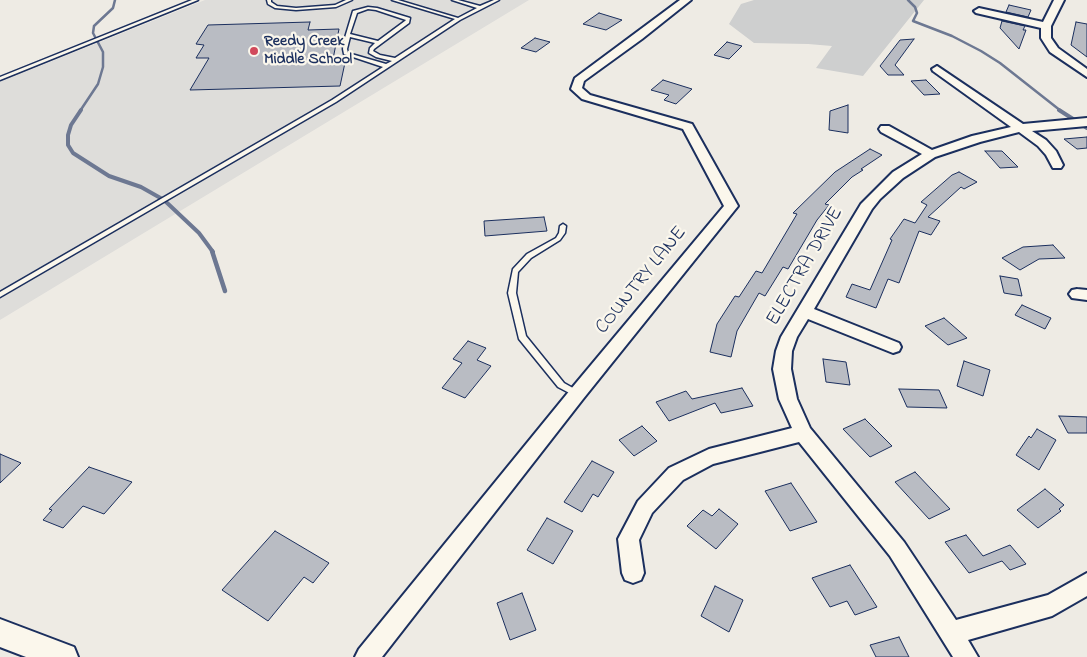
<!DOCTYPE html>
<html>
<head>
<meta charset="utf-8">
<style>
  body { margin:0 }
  canvas { display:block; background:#eeebe4 }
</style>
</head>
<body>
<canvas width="1087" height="657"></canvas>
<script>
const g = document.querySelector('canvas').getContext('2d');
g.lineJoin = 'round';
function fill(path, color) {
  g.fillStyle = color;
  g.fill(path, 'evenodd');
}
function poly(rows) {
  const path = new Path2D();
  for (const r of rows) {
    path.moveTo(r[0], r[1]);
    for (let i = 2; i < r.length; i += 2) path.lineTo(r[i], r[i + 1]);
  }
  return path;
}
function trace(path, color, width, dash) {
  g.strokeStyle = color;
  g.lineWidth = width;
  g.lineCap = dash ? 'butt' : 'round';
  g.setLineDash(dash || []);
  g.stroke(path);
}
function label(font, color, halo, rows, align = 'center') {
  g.font = font + ' "Indie Flower",sans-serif';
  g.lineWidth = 4.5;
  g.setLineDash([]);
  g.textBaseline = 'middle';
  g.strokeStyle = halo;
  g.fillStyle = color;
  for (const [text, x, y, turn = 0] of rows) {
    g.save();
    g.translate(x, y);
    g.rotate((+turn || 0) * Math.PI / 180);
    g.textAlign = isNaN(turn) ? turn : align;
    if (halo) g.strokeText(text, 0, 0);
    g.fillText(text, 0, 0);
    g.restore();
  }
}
const built = poly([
  [205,0,529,0,0,320,0,82]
]);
const green = poly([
  [754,0,924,0,863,76,816,68,832,46,808,44,754,43,729,24,741,4]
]);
const streamFar2 = poly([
  [908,0,915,7,917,13,913,21,952,36,981,51,1000,63,1061,111],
  [80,111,98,84,103,67,103,52,93,33,94,26,113,8,115,0]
]);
const streamFar1 = poly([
  [81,110,71,125,68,135,68,145,73,153,109,176,141,187,164,200,199,233,213,252],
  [1059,110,1087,128]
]);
const stream = poly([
  [212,251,225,291]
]);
const building = poly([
  [1009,5,1031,10,1028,17,1006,12,1009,5],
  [599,13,622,20,606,30,583,24,599,13],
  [1002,21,1025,26,1023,30,1026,30,1019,49,1000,28,1002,21],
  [310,22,308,30,339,29,333,59,346,58,340,86,190,90,209,58,196,58,204,45,196,44,208,25,310,22],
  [1076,22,1087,24,1087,57,1071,45,1076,22],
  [535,38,550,42,536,52,521,48,535,38],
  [914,39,895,65,904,75,888,75,880,66,900,40,914,39],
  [727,42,742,46,729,59,714,55,727,42],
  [663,80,692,89,676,104,664,100,669,95,651,90,663,80],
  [926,80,940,94,924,95,911,81,926,80],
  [848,105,848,133,829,130,830,111,848,105],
  [1087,137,1087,148,1077,149,1064,139,1087,137],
  [870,149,882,155,861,169,863,170,852,177,825,204,829,205,817,220,788,269,783,267,765,296,759,293,737,331,731,357,710,352,717,324,735,296,739,297,756,271,762,273,797,214,793,213,835,172,870,149],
  [985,151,1002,151,1018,167,1000,168,985,151],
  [959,172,977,182,964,189,961,187,928,217,940,221,931,235,919,231,899,283,888,279,876,308,846,297,852,284,870,290,892,240,890,239,904,219,915,223,927,205,921,202,952,175,959,172],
  [544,217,547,231,485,236,484,221,544,217],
  [1053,245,1065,258,1039,259,1020,270,1002,258,1023,247,1053,245],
  [1000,276,1018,279,1022,296,1004,293,1000,276],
  [1022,305,1051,318,1045,329,1015,315,1022,305],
  [944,318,967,338,948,345,925,326,944,318],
  [468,341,486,348,477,360,491,366,465,398,442,388,462,363,453,359,468,341],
  [823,359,846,362,850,385,826,382,823,359],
  [964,361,990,370,983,396,957,386,964,361],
  [742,388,753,406,721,413,715,403,669,421,656,402,686,391,692,399,742,388],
  [899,389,939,390,947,408,907,407,899,389],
  [1059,416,1087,417,1087,433,1068,433,1059,416],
  [865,419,892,446,870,457,843,429,865,419],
  [642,426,657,441,634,456,619,440,642,426],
  [1037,429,1056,440,1039,470,1016,455,1029,436,1031,438,1037,429],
  [0,454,21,463,0,483,0,454],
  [592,461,614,472,598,497,593,494,582,512,564,502,592,461],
  [89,467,132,482,104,514,83,506,63,528,43,520,52,510,49,509,89,467],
  [915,472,950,509,929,519,895,482,915,472],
  [791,483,817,522,790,531,765,491,791,483],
  [1045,489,1064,505,1059,509,1061,511,1038,528,1017,510,1045,489],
  [719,509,738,524,716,549,687,526,703,510,712,516,719,509],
  [547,518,573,531,553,564,527,550,547,518],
  [275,531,329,563,313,583,304,577,268,621,222,590,275,531],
  [966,535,983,556,1010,545,1026,564,1010,570,1002,561,969,573,945,542,966,535],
  [850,565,877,607,855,615,847,601,830,607,812,578,850,565],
  [715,586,743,600,729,632,701,616,715,586],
  [522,593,536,630,510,640,497,603,522,593],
  [899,637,909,657,876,657,870,645,899,637]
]);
const service = poly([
  [192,0,198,0,0,80,0,77,192,0],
  [267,0,271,0,271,2,277,6,296,8,335,5,346,0,352,0,336,7,296,10,275,8,268,4,267,0],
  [392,0,398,0,458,18,477,8,452,0,458,0,480,6,494,0,499,0,460,20,336,102,0,297,0,292,332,100,383,67,344,54,343,49,344,41,353,11,368,7,377,8,410,18,409,23,374,49,373,51,380,55,395,58,455,19,392,0],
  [368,9,376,10,406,20,405,21,378,41,350,34,357,13,368,9],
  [350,37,375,43,370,48,369,53,376,57,392,61,386,64,348,53,347,49,350,37],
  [563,224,566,226,565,233,560,240,531,258,518,272,516,293,526,336,564,383,580,392,581,394,580,396,577,397,558,387,519,339,508,293,513,269,527,254,556,238,559,233,560,226,563,224]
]);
const minor = poly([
  [680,0,691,0,642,39,584,81,582,88,590,95,692,124,738,206,583,399,382,657,355,657,359,649,571,389,724,206,683,129,582,99,571,89,575,78,680,0],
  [1054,0,1064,0,1051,26,1051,38,1058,48,1087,69,1087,77,1050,52,1041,38,1041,28,976,13,974,11,979,8,1043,22,1054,0],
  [937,66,1023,124,1087,118,1087,126,1032,131,1046,140,1056,151,1063,165,1061,168,1053,168,1046,155,1038,146,1019,132,980,142,935,157,903,178,880,199,872,209,814,309,899,343,901,347,899,351,893,353,808,319,797,337,792,351,791,369,797,399,810,428,904,542,956,620,1048,595,1087,573,1087,596,1052,616,968,640,978,657,953,657,890,556,799,442,713,464,683,480,652,513,639,540,644,573,641,580,633,583,625,580,622,573,618,539,638,501,669,468,709,449,792,428,779,399,773,369,776,351,781,337,861,204,893,172,922,154,881,132,879,129,881,126,889,126,932,150,972,136,1011,127,933,71,932,69,937,66],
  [1077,289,1087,290,1087,300,1072,298,1069,294,1072,290,1077,289]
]);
const tertiary = poly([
  [0,619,74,647,78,657,26,657,0,647,0,619]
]);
const markers = [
  [254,51,5,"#d1495b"]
];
const farPoinames = [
  ["Reedy Creek",264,42],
  ["Middle School",264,60]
];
const streetNames = [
  ["ELECTRA DRIVE",806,267,-60],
  ["COUNTRY LANE",642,281,-51]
];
fill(built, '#deddda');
fill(green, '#cecfcf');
trace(streamFar2, '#6d7892', 2.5);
trace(streamFar1, '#6d7892', 4);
trace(stream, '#6d7892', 4.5);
fill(building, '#b9bcc3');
trace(building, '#1b2f5e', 1);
trace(service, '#1b2f5e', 3);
trace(minor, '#1b2f5e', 4);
trace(tertiary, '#1b2f5e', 4);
fill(service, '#fbf7ec');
fill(minor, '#fbf7ec');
fill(tertiary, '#fbf7ec');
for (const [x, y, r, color] of markers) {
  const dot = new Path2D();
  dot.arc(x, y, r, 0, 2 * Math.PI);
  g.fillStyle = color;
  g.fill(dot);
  trace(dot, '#fbf7ec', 2);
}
label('bold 16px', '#1b2f5e', '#fbf7ec', farPoinames, 'left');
label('20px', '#1b2f5e', '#fbf7ec', streetNames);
</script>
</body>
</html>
